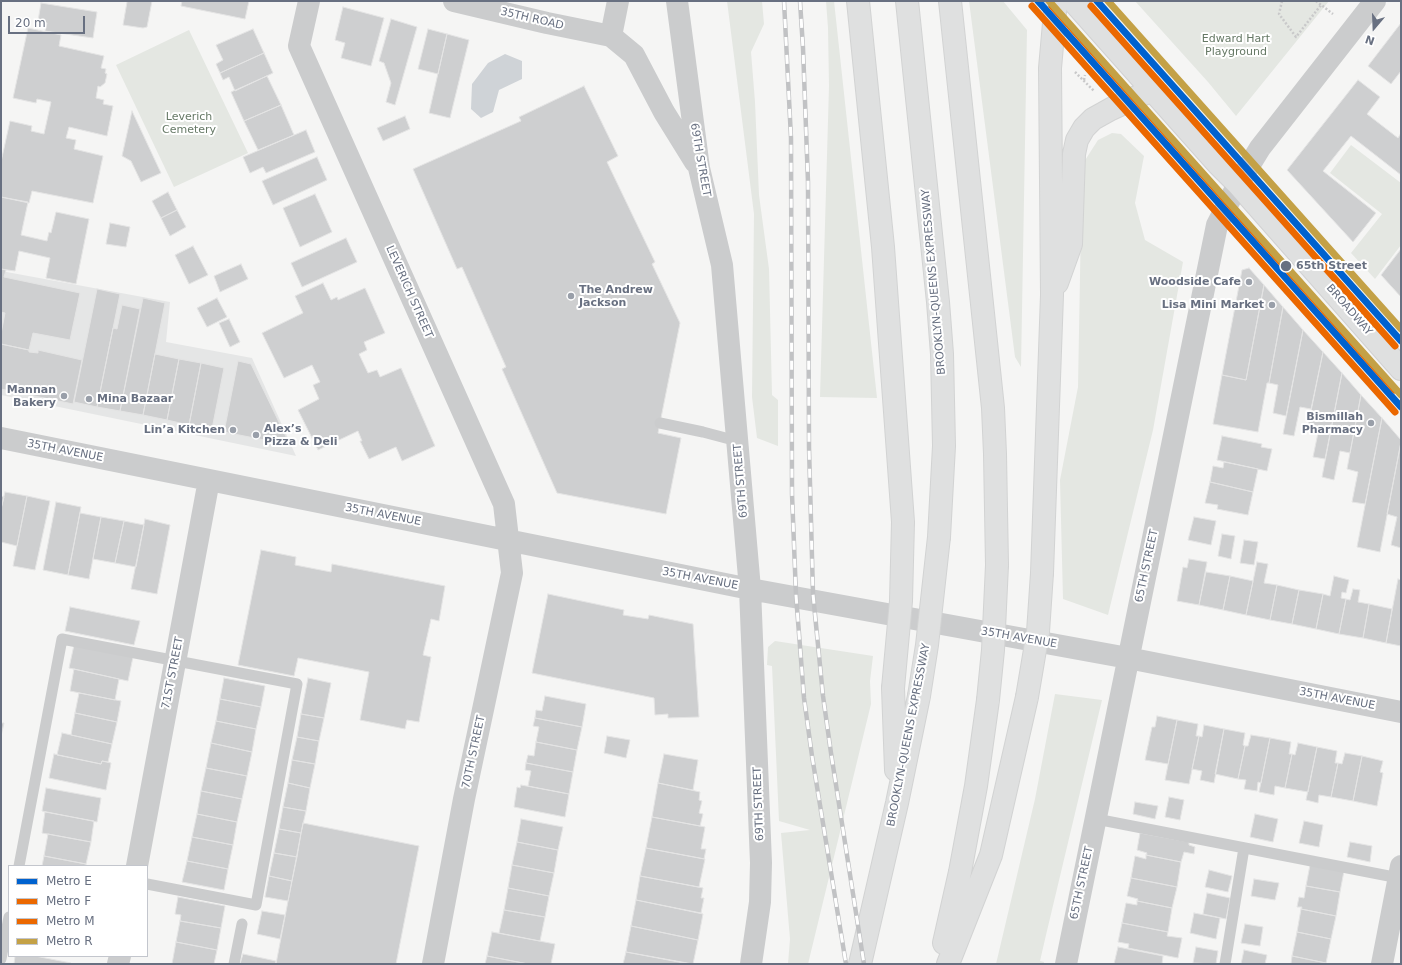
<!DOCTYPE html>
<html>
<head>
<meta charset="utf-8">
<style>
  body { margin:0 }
  #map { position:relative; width:1402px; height:965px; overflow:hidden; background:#f5f5f4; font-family:"DejaVu Sans",sans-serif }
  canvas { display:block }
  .frame { position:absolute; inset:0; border:2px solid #687081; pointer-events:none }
  .legend { position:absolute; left:8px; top:865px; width:140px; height:92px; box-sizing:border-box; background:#fff; border:1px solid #c3c6cd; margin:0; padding:5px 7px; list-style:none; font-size:12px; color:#687081 }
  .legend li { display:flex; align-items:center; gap:8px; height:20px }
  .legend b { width:20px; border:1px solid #c3c6cd }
  .north { position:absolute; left:1354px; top:8px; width:40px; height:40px; -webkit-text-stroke:3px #fff; paint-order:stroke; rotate:199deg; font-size:11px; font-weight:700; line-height:16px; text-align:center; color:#687081 }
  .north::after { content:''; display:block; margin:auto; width:14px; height:18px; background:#687081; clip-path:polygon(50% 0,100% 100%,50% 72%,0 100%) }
  .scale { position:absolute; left:8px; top:16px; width:77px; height:18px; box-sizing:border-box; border:2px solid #687081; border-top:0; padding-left:5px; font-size:12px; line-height:14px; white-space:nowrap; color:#687081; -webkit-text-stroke:3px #fff; paint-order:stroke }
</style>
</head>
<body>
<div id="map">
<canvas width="1402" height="965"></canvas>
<div class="frame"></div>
<ul class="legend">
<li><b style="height:5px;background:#0062cf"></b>Metro E</li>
<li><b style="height:5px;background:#eb6800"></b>Metro F</li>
<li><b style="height:5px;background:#eb6800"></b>Metro M</li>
<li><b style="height:5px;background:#c4a146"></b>Metro R</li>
</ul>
<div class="north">N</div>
<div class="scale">20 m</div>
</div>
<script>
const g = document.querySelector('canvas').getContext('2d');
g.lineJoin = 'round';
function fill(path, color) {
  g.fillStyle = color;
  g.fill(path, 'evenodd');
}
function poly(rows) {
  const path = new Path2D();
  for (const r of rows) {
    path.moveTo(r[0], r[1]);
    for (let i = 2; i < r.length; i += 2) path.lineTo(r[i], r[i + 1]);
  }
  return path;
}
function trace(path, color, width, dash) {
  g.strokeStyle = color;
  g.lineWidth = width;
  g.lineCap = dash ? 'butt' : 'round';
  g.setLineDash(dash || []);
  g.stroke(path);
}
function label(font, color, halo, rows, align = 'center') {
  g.font = font + ' "DejaVu Sans",sans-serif';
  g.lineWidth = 4;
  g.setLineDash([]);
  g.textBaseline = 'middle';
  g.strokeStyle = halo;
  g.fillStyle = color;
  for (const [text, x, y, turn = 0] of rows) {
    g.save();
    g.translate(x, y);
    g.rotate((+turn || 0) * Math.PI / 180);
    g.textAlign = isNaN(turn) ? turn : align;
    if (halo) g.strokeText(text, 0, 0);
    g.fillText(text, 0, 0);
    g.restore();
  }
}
const built = poly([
  [1,271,170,302,166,342,252,358,296,456,1,395]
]);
const green = poly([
  [727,1,762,1,764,24,751,52,755,102,759,195,769,269,772,395,778,400,778,446,757,438,752,397,754,214],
  [826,1,834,1,877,398,820,397,829,86,828,28],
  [969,1,1003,1,1027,30,1021,367,1015,357],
  [1135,1,1329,1,1236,116,1208,82],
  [189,30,248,153,174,187,116,65],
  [1112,133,1121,134,1144,156,1135,203,1145,240,1183,262,1153,430,1108,615,1063,599,1060,480,1078,387,1082,165,1098,140],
  [1351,145,1401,183,1401,245,1375,279,1351,253,1382,214,1330,173],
  [775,641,873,656,870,681,871,704,808,964,788,964,790,939,781,833,810,830,779,821,772,666,767,665,768,647],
  [1055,694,1102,700,1046,935,1040,961,1044,962,1044,964,996,964,1035,799]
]);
const water = poly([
  [505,54,522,61,522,79,499,90,493,112,481,118,471,109,472,84,488,63]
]);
const building = poly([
  [125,1,152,1,147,27,143,28,123,25,127,2,125,1],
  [182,1,249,1,245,19,181,6,182,1],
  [41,3,97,12,93,38,45,31,47,23,38,21,41,3],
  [343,7,384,18,371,66,341,58,345,43,335,40,343,7],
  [391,19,417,27,395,105,386,102,391,83,384,63,379,61,391,19],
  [1401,23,1401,71,1391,84,1368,66,1401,23],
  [28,28,61,35,59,46,104,56,101,68,106,69,105,73,107,74,105,83,100,87,98,86,96,98,104,100,103,104,113,106,107,136,69,127,66,138,76,140,74,149,103,156,93,203,32,191,29,203,1,197,1,162,10,121,32,126,31,131,44,134,51,102,37,99,36,103,13,98,28,28],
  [253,29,264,53,220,73,216,64,223,60,216,45,253,29],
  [428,29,447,34,438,74,418,69,428,29],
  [447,34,469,40,450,118,429,113,447,34],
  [264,53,273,73,235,91,229,77,223,80,220,73,264,53],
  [267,76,281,105,244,121,231,92,267,76],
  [1358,80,1380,97,1367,114,1398,138,1401,133,1401,175,1351,136,1323,171,1376,213,1353,242,1287,170,1358,80],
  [584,86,618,156,607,162,655,262,652,264,680,323,658,433,681,438,666,514,557,493,502,369,506,367,462,267,457,269,413,169,521,121,519,117,584,86],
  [281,105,294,135,258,150,244,121,281,105],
  [132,111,161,173,141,182,131,161,122,156,132,111],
  [405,116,410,129,383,141,377,128,405,116],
  [306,130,315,152,266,173,263,167,250,173,243,157,306,130],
  [317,157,327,180,273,205,262,181,317,157],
  [168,192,177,210,161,218,152,201,168,192],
  [315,194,332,232,300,247,283,208,315,194],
  [1,197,28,202,21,235,47,241,49,232,51,233,56,212,89,219,76,284,46,278,50,258,19,251,15,271,1,269,1,197],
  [177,210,186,227,170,236,161,218,177,210],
  [110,223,130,227,126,247,106,244,110,223],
  [346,238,357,262,302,287,291,263,346,238],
  [193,246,208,275,189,284,175,255,193,246],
  [1401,249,1401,297,1381,275,1401,249],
  [241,264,248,279,220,292,214,276,241,264],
  [1249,268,1264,285,1246,380,1222,375,1242,270,1249,268],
  [1,269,6,270,4,277,80,293,70,340,33,333,29,350,1,344,1,334,5,313,1,312,1,269],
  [323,283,331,300,337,297,338,300,365,288,385,333,364,342,367,350,359,354,368,373,377,370,380,377,401,368,435,446,402,461,396,447,369,459,360,441,362,441,358,431,318,450,298,410,319,399,313,385,320,382,312,365,284,378,262,333,303,313,295,296,323,283],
  [1264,285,1283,307,1269,383,1267,383,1258,432,1213,424,1222,375,1246,380,1264,285],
  [97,289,120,294,97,407,74,402,97,289],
  [143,298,165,303,143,415,120,411,143,298],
  [217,298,227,317,207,327,197,308,217,298],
  [122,305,140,309,120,411,97,407,113,328,117,329,122,305],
  [1283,307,1303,330,1286,416,1273,413,1278,385,1269,383,1283,307],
  [229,319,240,342,230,347,219,323,229,319],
  [1303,330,1323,352,1311,409,1300,407,1294,436,1283,434,1303,330],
  [1,344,29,350,29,352,38,353,38,350,82,360,73,404,1,389,1,344],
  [1323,352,1342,373,1325,459,1313,457,1319,428,1308,426,1323,352],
  [155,354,179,359,167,420,143,415,155,354],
  [179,359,201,363,189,425,167,420,179,359],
  [238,361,251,364,290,445,224,432,238,361],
  [201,363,224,368,212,429,189,425,201,363],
  [1342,373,1361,395,1350,453,1340,451,1334,480,1322,477,1342,373],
  [1361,395,1382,418,1365,504,1352,502,1358,472,1347,469,1361,395],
  [1382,418,1401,440,1401,442,1380,552,1357,547,1382,418],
  [1222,436,1262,444,1261,447,1272,449,1267,471,1217,460,1222,436],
  [1401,442,1401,548,1391,545,1397,517,1387,514,1401,442],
  [1224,462,1258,469,1253,492,1210,482,1213,466,1223,468,1224,462],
  [1210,482,1253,492,1248,515,1217,509,1218,505,1205,503,1210,482],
  [5,492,27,496,17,546,1,542,1,509,5,492],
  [1,496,4,497,1,509,1,496],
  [27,496,50,501,35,570,13,566,27,496],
  [56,502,81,507,68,575,43,570,56,502],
  [80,513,101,517,89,579,68,575,80,513],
  [101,517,124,521,115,563,93,559,101,517],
  [1194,517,1216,521,1211,545,1188,540,1194,517],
  [145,519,170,525,157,594,131,589,145,519],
  [124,521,144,525,136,567,115,563,124,521],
  [1222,534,1235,536,1231,559,1218,556,1222,534],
  [1244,540,1258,542,1254,565,1240,563,1244,540],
  [261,550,296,557,295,565,331,572,332,564,445,586,439,621,431,619,423,655,431,657,419,722,407,720,405,729,360,720,369,672,298,658,294,676,238,665,261,550],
  [1189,559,1207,562,1199,605,1177,601,1183,567,1187,568,1189,559],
  [1257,562,1268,564,1264,583,1277,585,1270,620,1246,615,1257,562],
  [1206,572,1230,576,1223,610,1199,605,1206,572],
  [1230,576,1253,581,1246,615,1223,610,1230,576],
  [1334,576,1349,580,1346,593,1342,592,1341,598,1346,599,1339,634,1316,629,1323,594,1330,596,1334,576],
  [1398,579,1401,580,1401,646,1386,643,1398,579],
  [1277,585,1299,590,1292,624,1270,620,1277,585],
  [1353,589,1360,590,1358,602,1369,604,1363,638,1339,634,1346,599,1350,600,1353,589],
  [1299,590,1323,594,1316,629,1292,624,1299,590],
  [548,594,624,610,623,615,648,619,649,615,693,624,699,717,668,718,668,714,655,715,654,698,532,673,548,594],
  [1369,604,1392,609,1386,643,1363,638,1369,604],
  [70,607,140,621,134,645,65,631,70,607],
  [74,645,133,657,128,681,69,668,74,645],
  [74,669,119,679,115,700,70,691,74,669],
  [224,678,265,686,261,707,220,699,224,678],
  [308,678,331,683,324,718,301,714,308,678],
  [79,693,121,701,117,722,75,713,79,693],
  [545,696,586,704,582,727,535,718,536,710,542,711,545,696],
  [220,699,261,707,256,729,216,721,220,699],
  [75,713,117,722,112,744,71,735,75,713],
  [301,714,324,718,319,741,297,737,301,714],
  [1157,716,1177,720,1168,764,1145,760,1152,727,1155,727,1157,716],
  [535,718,582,727,577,750,536,742,539,727,533,726,535,718],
  [1177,720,1198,724,1196,736,1199,736,1189,784,1165,780,1177,720],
  [216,721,256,729,252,752,211,743,216,721],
  [1,723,4,723,1,736,1,723],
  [1204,725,1224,729,1214,783,1200,780,1202,771,1192,769,1199,736,1202,737,1204,725],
  [1224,729,1245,733,1243,745,1245,746,1238,779,1215,774,1224,729],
  [62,733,112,744,108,762,102,761,101,764,57,755,62,733],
  [1251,735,1270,738,1261,783,1258,782,1257,791,1244,789,1246,780,1238,779,1245,746,1248,746,1251,735],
  [607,736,630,740,626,758,604,753,607,736],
  [297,737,319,741,315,764,292,760,297,737],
  [1270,738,1291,742,1289,754,1292,754,1285,788,1275,786,1274,795,1259,792,1270,738],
  [536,742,577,750,573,772,526,763,528,755,534,756,536,742],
  [211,743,252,752,247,776,206,768,211,743],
  [1298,743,1317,747,1308,792,1285,788,1292,754,1295,755,1298,743],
  [1317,747,1337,751,1335,763,1338,763,1331,797,1319,795,1318,803,1306,800,1317,747],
  [1345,753,1362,756,1353,801,1331,797,1338,763,1342,764,1345,753],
  [54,754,101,764,102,761,111,763,106,790,49,778,54,754],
  [664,754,698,760,693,790,658,783,664,754],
  [1362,756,1383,761,1380,772,1383,773,1377,806,1353,801,1362,756],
  [292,760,315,764,310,788,288,783,292,760],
  [526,763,573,772,569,794,528,786,531,771,525,770,526,763],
  [206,768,247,776,242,799,201,791,206,768],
  [288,783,310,788,306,811,283,807,288,783],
  [658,783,700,792,699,800,702,801,699,813,703,814,700,826,652,817,658,783],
  [521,785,569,794,565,817,514,807,517,787,520,788,521,785],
  [46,788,101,798,97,822,42,811,46,788],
  [201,791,242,799,237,822,197,814,201,791],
  [1169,797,1184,800,1180,820,1165,817,1169,797],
  [1135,802,1158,806,1155,819,1133,814,1135,802],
  [283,807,306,811,301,833,279,829,283,807],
  [45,812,94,821,91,842,42,833,45,812],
  [197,814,237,822,233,845,192,837,197,814],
  [1255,814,1278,819,1273,842,1250,837,1255,814],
  [652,817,705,827,701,849,706,849,704,859,646,848,652,817],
  [521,819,563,827,558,850,517,842,521,819],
  [1304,821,1323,825,1319,847,1299,843,1304,821],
  [303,823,419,846,396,964,276,964,303,823],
  [279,829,301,833,297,857,274,853,279,829],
  [1140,833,1189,842,1189,845,1195,847,1194,854,1184,852,1181,862,1146,855,1147,853,1137,850,1140,833],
  [48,834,91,842,86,864,44,856,48,834],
  [192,837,233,845,228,869,187,861,192,837],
  [517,842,558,850,554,873,512,865,517,842],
  [1350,842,1372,846,1370,862,1347,857,1350,842],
  [646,848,705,859,699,887,640,876,646,848],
  [274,853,297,857,292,881,269,876,274,853],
  [1146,855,1181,862,1177,887,1131,878,1135,856,1146,859,1146,855],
  [44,856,86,864,86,866,42,866,44,856],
  [187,861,228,869,224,890,182,882,187,861],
  [512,865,554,873,549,896,508,888,512,865],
  [1310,865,1344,871,1340,892,1306,886,1310,865],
  [1209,870,1232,876,1228,892,1205,887,1209,870],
  [269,876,292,881,288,901,265,897,269,876],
  [640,876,703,888,701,898,704,898,701,913,636,900,640,876],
  [1131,878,1177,887,1172,908,1137,901,1138,899,1127,896,1131,878],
  [1254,879,1279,883,1275,900,1251,896,1254,879],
  [1306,886,1340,892,1336,916,1301,909,1302,907,1297,907,1299,897,1304,898,1306,886],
  [508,888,549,896,545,917,504,910,508,888],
  [1207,893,1230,898,1226,919,1203,914,1207,893],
  [178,897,225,906,221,928,180,921,181,915,175,914,178,897],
  [636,900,703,914,698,940,631,926,636,900],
  [1137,901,1172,908,1168,932,1122,923,1126,903,1137,905,1137,901],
  [1301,909,1336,916,1331,939,1297,932,1301,909],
  [504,910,545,917,540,941,499,933,504,910],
  [262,911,285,915,280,939,257,934,262,911],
  [1194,913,1220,918,1216,939,1190,933,1194,913],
  [180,921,221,928,217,950,176,942,180,921],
  [1122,923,1168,932,1167,936,1182,938,1178,958,1128,948,1129,944,1118,942,1122,923],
  [1245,924,1263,927,1260,946,1241,943,1245,924],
  [631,926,698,940,693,964,626,952,631,926],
  [492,932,555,944,551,964,528,964,487,956,492,932],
  [1297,932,1331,939,1326,963,1292,956,1297,932],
  [176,942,217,950,214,964,172,964,176,942],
  [1118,947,1163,956,1162,964,1114,964,1118,947],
  [1196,947,1218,951,1216,964,1193,963,1196,947],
  [1244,950,1267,955,1265,964,1241,964,1244,950],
  [626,952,689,964,623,964,626,952],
  [243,954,276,961,275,964,240,964,243,954],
  [15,956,35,956,71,963,71,964,14,964,15,956],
  [487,956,528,964,485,964,487,956],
  [1292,956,1326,963,1326,964,1291,964,1292,956]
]);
const path = poly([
  [1282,1,1279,14,1296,37,1321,5],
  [1316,1,1333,14],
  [1075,72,1094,91],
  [1084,80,1085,75]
]);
const service = poly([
  [660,423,703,432,737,441],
  [1096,819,1399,878],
  [19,866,62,639,297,684,256,905,147,884],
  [1,959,9,917],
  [234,964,242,924],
  [1225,964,1244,848]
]);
const minor = poly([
  [309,1,299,46,504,504,512,573,464,799,433,964],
  [454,1,547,23,611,36,634,55,664,112,695,162],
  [677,1,699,168,722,265,750,589,761,863,760,902,751,964],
  [611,36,618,1],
  [1,438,750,589,1128,658,1401,712],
  [137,866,209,480],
  [118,964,120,956],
  [1066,964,1217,225,1238,184,1260,148,1375,1],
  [1382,964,1401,866]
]);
const secondary = poly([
  [1073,1,1218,164,1238,184,1401,369]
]);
const motorway = poly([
  [858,1,883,247,903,522],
  [907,1,938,302,942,354,944,446,939,537],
  [950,1,993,408,995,454,997,565],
  [1057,283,1071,244,1074,154,1077,140,1084,128,1093,119,1111,109,1152,90],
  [1042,573,1052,295,1050,68,1056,1],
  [893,688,896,770],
  [944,943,960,872,976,786,988,700],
  [860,964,897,803,919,696],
  [948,964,991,855,1027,697]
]);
const rail = poly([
  [784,1,791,138,792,494,796,595,804,698,812,756,846,964],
  [800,1,803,48,808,182,809,447,813,594,823,696,831,753,864,964]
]);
const motorwayBridge = poly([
  [893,688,901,601,903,522],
  [919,696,927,645,939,537],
  [1027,697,1038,632,1042,573],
  [988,700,993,650,997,565]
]);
const metro1 = poly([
  [1038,1,1401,407],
  [1097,1,1401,341]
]);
const metro2 = poly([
  [1052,6,1395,390]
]);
const metro3 = poly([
  [1032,6,1395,412],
  [1091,6,1395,346]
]);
const metro4 = poly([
  [1049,1,1401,395],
  [1108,1,1401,329]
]);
const markers = [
  [1286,266,6,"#687081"],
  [1249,282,4,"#999fa9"],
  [571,296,4,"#999fa9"],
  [1272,305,4,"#999fa9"],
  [64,396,4,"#999fa9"],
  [89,399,4,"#999fa9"],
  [1371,423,4,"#999fa9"],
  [233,430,4,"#999fa9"],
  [256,435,4,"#999fa9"]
];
const streetNames = [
  ["35TH ROAD",532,19,13],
  ["69TH STREET",700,160,80],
  ["BROOKLYN-QUEENS EXPRESSWAY",934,282,-95],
  ["LEVERICH STREET",409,292,66],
  ["BROADWAY",1349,310,49],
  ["35TH AVENUE",65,451,11],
  ["69TH STREET",741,481,-95],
  ["35TH AVENUE",383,515,11],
  ["65TH STREET",1147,566,-78],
  ["35TH AVENUE",700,579,11],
  ["35TH AVENUE",1019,638,10],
  ["71ST STREET",173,673,-79],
  ["35TH AVENUE",1337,699,11],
  ["BROOKLYN-QUEENS EXPRESSWAY",909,735,-79],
  ["70TH STREET",474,752,-78],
  ["69TH STREET",759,804,-92],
  ["65TH STREET",1082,883,-78]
];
const parkNames = [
  ["Edward Hart",1236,39],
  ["Playground",1236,52],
  ["Leverich",189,117],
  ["Cemetery",189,130]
];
const stopNames = [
  ["65th Street",1296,266]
];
const poiNames = [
  ["Woodside Cafe",1241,282],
  ["The Andrew",579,290,"left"],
  ["Jackson",579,303,"left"],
  ["Lisa Mini Market",1264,305],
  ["Mannan",56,390],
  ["Bakery",56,403],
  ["Mina Bazaar",97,399,"left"],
  ["Bismillah",1363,417],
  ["Pharmacy",1363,430],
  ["Alex’s",264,429,"left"],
  ["Pizza & Deli",264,442,"left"],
  ["Lin’a Kitchen",225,430]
];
fill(built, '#e5e6e6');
fill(green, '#e4e7e2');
fill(water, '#cfd3d7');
fill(building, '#cecfd0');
trace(building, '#e4e4e4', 1);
trace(secondary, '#d1d1d2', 24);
trace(motorway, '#d2d3d3', 24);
trace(path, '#c9c9ca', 2.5, [2, 2]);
trace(service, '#cbcccd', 11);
trace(minor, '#cbcccd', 22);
trace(secondary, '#dfe0e0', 22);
trace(motorway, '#dfe0e0', 22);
trace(rail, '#c1c2c4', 4.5);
trace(rail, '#fff', 3, [9]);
trace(motorwayBridge, '#d2d3d3', 24, []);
trace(motorwayBridge, '#dfe0e0', 22);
trace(metro1, '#0062cf', 7);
trace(metro2, '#eb6800', 7);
trace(metro3, '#eb6800', 7);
trace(metro4, '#c4a146', 7);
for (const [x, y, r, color] of markers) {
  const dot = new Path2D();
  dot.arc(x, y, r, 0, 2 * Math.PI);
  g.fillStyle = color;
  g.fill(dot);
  trace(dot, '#fff', 1.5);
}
label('11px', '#687081', '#fff', streetNames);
label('11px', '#667966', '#fff', parkNames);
label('bold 11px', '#687081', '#fff', stopNames, 'left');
label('bold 11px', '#687081', '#fff', poiNames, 'right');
</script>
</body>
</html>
